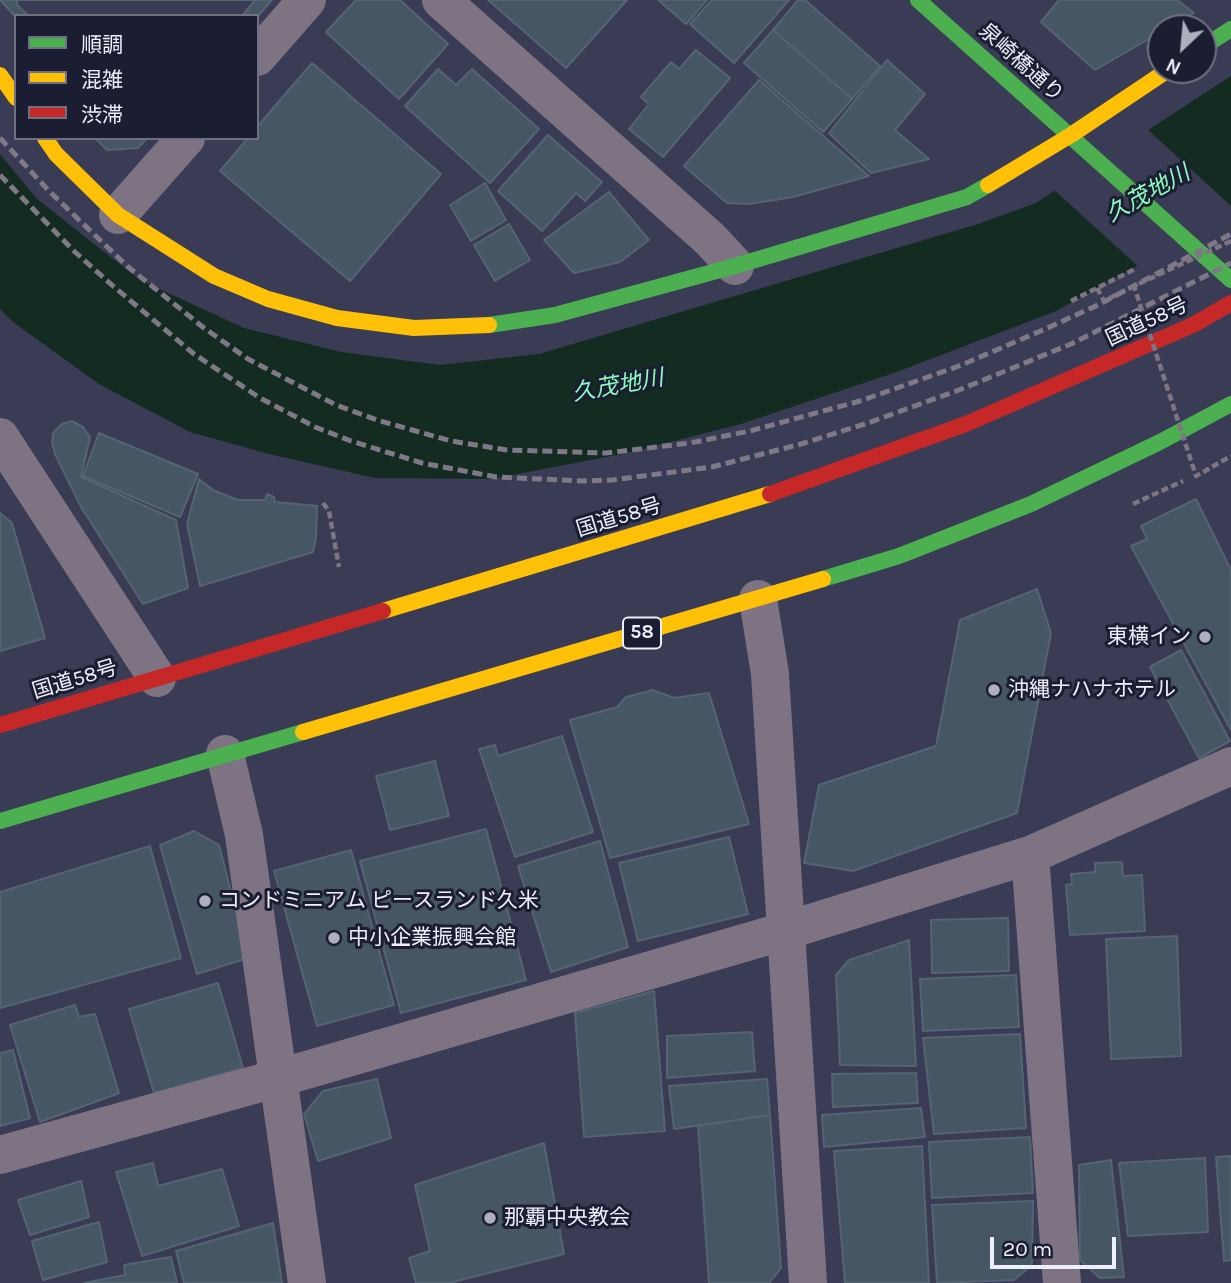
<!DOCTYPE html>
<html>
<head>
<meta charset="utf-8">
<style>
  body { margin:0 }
  #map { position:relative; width:1231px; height:1283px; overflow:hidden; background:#3a3c55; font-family:Karla,"Noto Sans JP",sans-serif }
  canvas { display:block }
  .legend { position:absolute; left:14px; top:14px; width:245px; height:126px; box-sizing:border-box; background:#1b1d32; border:2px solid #6f7182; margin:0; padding:9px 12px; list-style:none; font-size:21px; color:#edeffa }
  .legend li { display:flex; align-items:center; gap:14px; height:35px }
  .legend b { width:35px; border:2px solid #6f7182 }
  .north { position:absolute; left:1147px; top:14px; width:70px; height:70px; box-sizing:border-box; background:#1b1d32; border:2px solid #6f7182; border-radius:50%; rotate:206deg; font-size:19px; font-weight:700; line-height:28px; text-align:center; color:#edeffa }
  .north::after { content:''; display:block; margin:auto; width:24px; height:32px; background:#aeb0c0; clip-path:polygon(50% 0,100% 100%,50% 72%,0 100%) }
  .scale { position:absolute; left:990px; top:1237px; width:126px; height:32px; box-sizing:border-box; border:4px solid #edeffa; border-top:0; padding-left:9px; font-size:21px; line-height:24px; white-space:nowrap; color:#edeffa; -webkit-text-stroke:5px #1b1d32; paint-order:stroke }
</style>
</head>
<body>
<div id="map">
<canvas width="1231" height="1283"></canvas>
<ul class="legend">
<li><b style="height:9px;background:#4caf50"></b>順調</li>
<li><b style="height:9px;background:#ffc107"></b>混雑</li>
<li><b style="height:9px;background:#c62828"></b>渋滞</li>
</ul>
<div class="north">N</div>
<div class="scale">20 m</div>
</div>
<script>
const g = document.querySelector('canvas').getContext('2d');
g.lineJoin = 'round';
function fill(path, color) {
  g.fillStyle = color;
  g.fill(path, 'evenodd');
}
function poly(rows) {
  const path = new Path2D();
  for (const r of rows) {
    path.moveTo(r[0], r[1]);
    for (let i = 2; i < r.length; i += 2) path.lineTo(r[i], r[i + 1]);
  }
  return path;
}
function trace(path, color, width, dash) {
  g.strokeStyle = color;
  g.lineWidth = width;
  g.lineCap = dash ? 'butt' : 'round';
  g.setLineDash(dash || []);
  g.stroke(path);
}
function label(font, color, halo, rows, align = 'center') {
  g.font = font + ' Karla,"Noto Sans JP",sans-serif';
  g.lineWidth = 6;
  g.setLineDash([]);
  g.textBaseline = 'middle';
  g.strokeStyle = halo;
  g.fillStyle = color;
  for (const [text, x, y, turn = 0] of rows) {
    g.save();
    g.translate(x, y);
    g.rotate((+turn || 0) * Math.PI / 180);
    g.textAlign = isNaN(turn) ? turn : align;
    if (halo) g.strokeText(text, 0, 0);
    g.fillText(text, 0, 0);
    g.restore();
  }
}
const water = poly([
  [1231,76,1231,214,1056,311,894,373,741,424,627,453,492,479,375,478,269,454,190,432,99,384,13,322,0,309,0,154,37,199,140,280,244,328,341,352,440,365,539,354,978,224,1036,203]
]);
const pier = poly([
  [1146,128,1231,206,1231,217,1140,268,1052,188]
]);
const building = poly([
  [0,0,272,0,257,17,16,17,0,0],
  [17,0,255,0,242,16,29,16,17,5,17,0],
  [356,0,400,0,448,44,399,99,326,32,356,0],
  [488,0,627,0,566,68,488,0],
  [658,0,707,0,686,24,658,0],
  [712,0,789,0,734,63,690,24,712,0],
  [798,0,805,0,880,66,852,99,773,30,798,0],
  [1059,0,1177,0,1194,13,1168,28,1161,28,1161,32,1095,70,1041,22,1059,0],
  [773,30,852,99,823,132,744,63,773,30],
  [696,50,730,78,663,157,629,129,649,104,641,97,671,62,679,69,696,50],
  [887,60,925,94,895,130,929,159,871,173,829,133,887,60],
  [312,63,441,174,350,281,220,171,248,138,257,138,257,127,312,63],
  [438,69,456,85,472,69,539,129,490,183,405,106,438,69],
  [759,80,869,176,793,197,749,204,727,203,684,166,759,80],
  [548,135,602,182,585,201,576,193,542,231,498,191,548,135],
  [95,138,147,138,138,148,107,150,95,138],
  [485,183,506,220,471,241,450,205,485,183],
  [609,192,649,240,620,262,574,273,544,240,609,192],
  [509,224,530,260,495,281,474,245,509,224],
  [72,421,83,427,90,437,81,477,176,520,188,588,143,604,81,507,55,454,52,443,53,433,62,424,72,421],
  [99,433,198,474,180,517,83,476,99,433],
  [199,479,213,490,238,500,265,500,267,494,274,497,275,502,317,506,316,538,313,552,200,586,187,524,199,479],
  [1196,499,1231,570,1231,730,1131,546,1147,539,1141,526,1196,499],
  [0,513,12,523,45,638,0,651,0,513],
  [1037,589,1051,633,1017,813,853,871,804,863,819,785,936,746,960,620,1037,589],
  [1181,650,1230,741,1199,758,1150,667,1181,650],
  [653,690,674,698,709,693,749,824,610,858,570,720,617,707,626,697,653,690],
  [562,736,593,832,515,857,479,749,495,745,498,756,562,736],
  [435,761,449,816,390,830,376,776,435,761],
  [486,829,526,980,401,1013,360,861,486,829],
  [194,831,219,845,248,958,197,974,160,845,194,831],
  [729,837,748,914,638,941,619,863,729,837],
  [600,841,628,947,551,972,518,866,600,841],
  [150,846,181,958,0,1008,0,892,150,846],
  [351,850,394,1005,317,1026,274,871,351,850],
  [1122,862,1123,876,1142,875,1145,931,1070,935,1066,885,1072,884,1071,874,1095,872,1095,863,1122,862],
  [1008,918,1009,971,932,973,931,920,1008,918],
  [1177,936,1181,1056,1111,1059,1106,939,1177,936],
  [909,940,916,1066,840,1065,836,975,849,960,909,940],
  [1016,975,1019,1027,923,1031,920,979,1016,975],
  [218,983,243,1068,154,1093,129,1009,218,983],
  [654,991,665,1131,584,1137,575,1013,654,991],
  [75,1005,79,1017,95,1014,119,1093,40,1122,10,1025,75,1005],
  [752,1032,755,1071,667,1078,667,1036,752,1032],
  [1020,1034,1026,1128,934,1134,923,1038,1020,1034],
  [13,1050,30,1118,0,1126,0,1053,13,1050],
  [916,1073,918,1103,833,1107,832,1074,916,1073],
  [377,1079,391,1138,318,1161,304,1114,323,1091,377,1079],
  [767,1079,770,1115,674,1129,669,1086,767,1079],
  [921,1108,925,1137,824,1147,822,1115,921,1108],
  [770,1115,781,1268,769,1283,709,1283,698,1126,770,1115],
  [1030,1137,1033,1193,932,1198,929,1142,1030,1137],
  [544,1143,564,1254,449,1283,416,1283,409,1258,430,1251,415,1185,544,1143],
  [922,1146,929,1283,845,1283,834,1151,922,1146],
  [1231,1156,1231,1260,1224,1261,1216,1157,1231,1156],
  [1205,1158,1208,1232,1128,1236,1119,1163,1205,1158],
  [1111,1160,1124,1277,1100,1278,1080,1260,1079,1165,1111,1160],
  [153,1163,158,1186,222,1169,239,1226,142,1256,116,1172,153,1163],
  [81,1181,89,1217,30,1235,18,1200,81,1181],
  [1033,1201,1032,1265,1014,1280,937,1283,932,1205,1033,1201],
  [99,1222,107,1262,43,1280,32,1241,99,1222],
  [273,1223,282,1283,184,1283,176,1251,273,1223],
  [171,1257,177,1283,84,1283,125,1275,124,1265,171,1257]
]);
const path = poly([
  [1097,288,1104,301,1134,286],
  [1071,301,1135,269],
  [323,503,329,511,339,567],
  [1133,504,1183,481]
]);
const street = poly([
  [441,0,710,239,735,266],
  [257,57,307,0],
  [118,215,186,138],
  [0,437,157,678],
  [758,599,770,674,808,1283],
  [225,754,244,835,307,1283],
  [1030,855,1062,1283],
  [0,1155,279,1078,785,931,1030,855,1231,766]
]);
const fast = poly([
  [918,0,1231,280],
  [1203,47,1231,29],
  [489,325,555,315,735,266,967,197,988,185],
  [823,579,899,556,1031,504,1160,442,1231,404],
  [0,821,303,732]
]);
const slow = poly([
  [0,75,16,98],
  [45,138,56,154,118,215,214,276,268,299,337,318,414,328,489,325],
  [988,185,1071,135,1168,70],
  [383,611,770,494],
  [303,732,823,579]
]);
const jam = poly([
  [770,494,966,424,1195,324,1231,303],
  [0,725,383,611]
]);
const rail = poly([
  [0,138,49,191,127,266,204,328,248,359,336,405,377,420,451,441,507,450,606,453,690,443,750,431,860,401,959,366,1043,330,1098,305,1231,234],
  [0,175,75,252,113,286,194,354,260,398,315,427,351,441,422,463,496,477,583,481,612,480,712,467,801,444,865,424,959,390,1071,344,1231,263]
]);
const pathBridge = poly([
  [1231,241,1134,286,1196,476,1231,456]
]);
const markers = [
  [1205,637,7,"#aeb0c0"],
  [994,690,7,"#aeb0c0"],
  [205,901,7,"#aeb0c0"],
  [334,938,7,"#aeb0c0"],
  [490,1218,7,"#aeb0c0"]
];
const shields = [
  [642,633,38]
];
const shieldNames = [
  ["58",642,633]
];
const streetNames = [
  ["泉崎橋通り",1021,63,42],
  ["国道58号",1147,322,-25],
  ["国道58号",619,518,-17],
  ["国道58号",75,680,-17]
];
const poiNames = [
  ["東横イン",1191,637,"right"],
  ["沖縄ナハナホテル",1008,690],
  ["コンドミニアム ピースランド久米",219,901],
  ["中小企業振興会館",348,938],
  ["那覇中央教会",504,1218]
];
const waterNames = [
  ["久茂地川",1148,194,-29],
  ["久茂地川",618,386,-10]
];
fill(water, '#132b20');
fill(pier, '#3a3c55');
fill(building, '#465665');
trace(building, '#556472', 2);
trace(path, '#7d7583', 4.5, [7, 3.5]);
trace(street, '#7e7382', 38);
trace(fast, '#4caf50', 16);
trace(slow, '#ffc107', 16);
trace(jam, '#c62828', 16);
trace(rail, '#7f7887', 5, [10, 5]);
trace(pathBridge, '#7d7583', 4.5, [7, 3.5]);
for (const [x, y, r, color] of markers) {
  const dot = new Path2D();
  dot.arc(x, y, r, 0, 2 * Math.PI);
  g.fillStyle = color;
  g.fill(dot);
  trace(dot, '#1b1d32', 2.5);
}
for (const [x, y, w] of shields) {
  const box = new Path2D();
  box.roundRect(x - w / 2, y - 15.5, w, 31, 5);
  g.fillStyle = '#1b1d32';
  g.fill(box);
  trace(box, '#edeffa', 2);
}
label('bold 19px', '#edeffa', null, shieldNames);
label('21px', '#edeffa', '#1b1d32', streetNames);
label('21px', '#edeffa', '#1b1d32', poiNames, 'left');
label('italic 23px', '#8cfcbf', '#1b1d32', waterNames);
</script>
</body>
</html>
